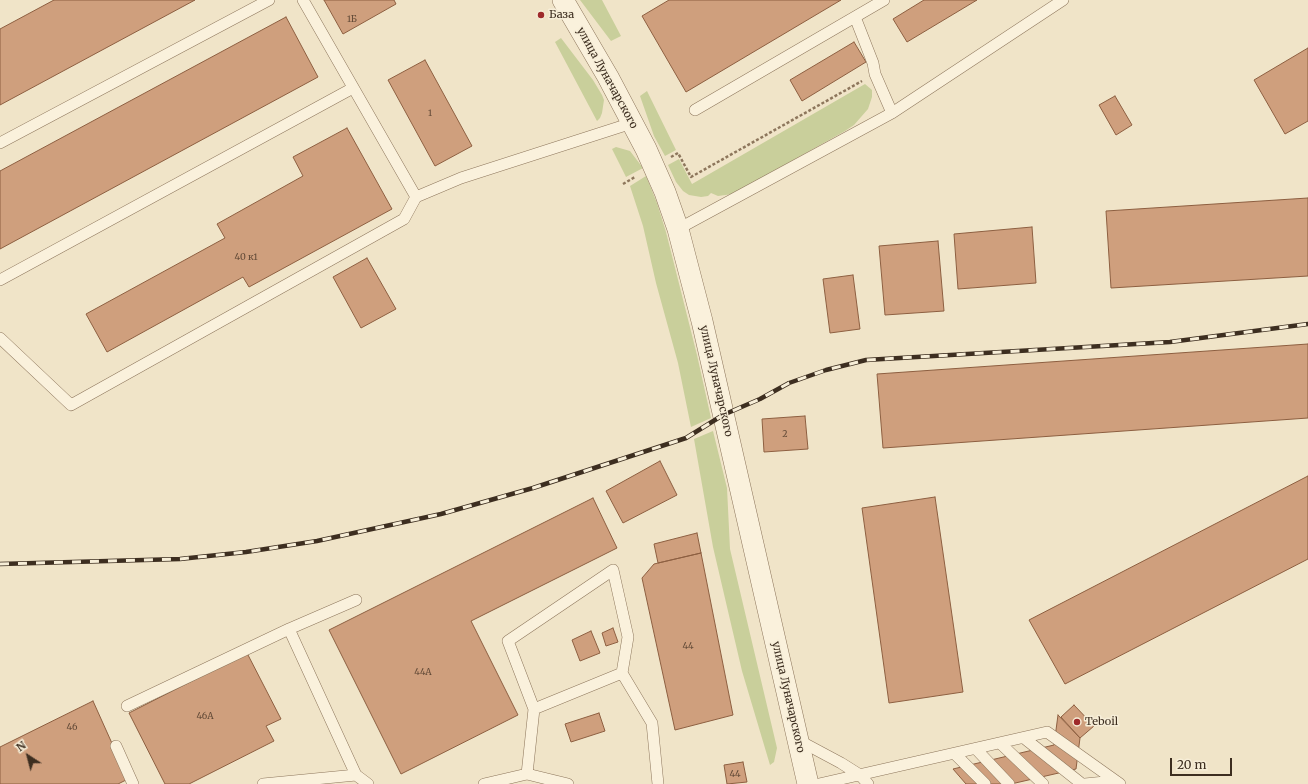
<!DOCTYPE html>
<html>
<head>
<meta charset="utf-8">
<style>
  body { margin:0 }
  #map { position:relative; width:1308px; height:784px; overflow:hidden; background:#f0e4c8; font-family:Merriweather,serif }
  canvas { display:block }
  .north { position:absolute; left:8px; top:736px; width:40px; height:40px; -webkit-text-stroke:3px #f7eed8; paint-order:stroke; rotate:324deg; font-size:11px; font-weight:700; line-height:16px; text-align:center; color:#3d2e20 }
  .north::after { content:''; display:block; margin:auto; width:14px; height:18px; background:#3d2e20; clip-path:polygon(50% 0,100% 100%,50% 72%,0 100%) }
  .scale { position:absolute; left:1170px; top:758px; width:62px; height:18px; box-sizing:border-box; border:2px solid #3d2e20; border-top:0; padding-left:5px; font-size:12px; line-height:14px; white-space:nowrap; color:#3d2e20; -webkit-text-stroke:3px #f7eed8; paint-order:stroke }
</style>
</head>
<body>
<div id="map">
<canvas width="1308" height="784"></canvas>
<div class="north">N</div>
<div class="scale">20 m</div>
</div>
<script>
const g = document.querySelector('canvas').getContext('2d');
g.lineJoin = 'round';
function fill(path, color) {
  g.fillStyle = color;
  g.fill(path, 'evenodd');
}
function poly(rows) {
  const path = new Path2D();
  for (const r of rows) {
    path.moveTo(r[0], r[1]);
    for (let i = 2; i < r.length; i += 2) path.lineTo(r[i], r[i + 1]);
  }
  return path;
}
function trace(path, color, width, dash) {
  g.strokeStyle = color;
  g.lineWidth = width;
  g.lineCap = dash ? 'butt' : 'round';
  g.setLineDash(dash || []);
  g.stroke(path);
}
function label(font, color, halo, rows, align = 'center') {
  g.font = font + ' Merriweather,serif';
  g.lineWidth = 3;
  g.setLineDash([]);
  g.textBaseline = 'middle';
  g.strokeStyle = halo;
  g.fillStyle = color;
  for (const [text, x, y, turn = 0] of rows) {
    g.save();
    g.translate(x, y);
    g.rotate((+turn || 0) * Math.PI / 180);
    g.textAlign = isNaN(turn) ? turn : align;
    if (halo) g.strokeText(text, 0, 0);
    g.fillText(text, 0, 0);
    g.restore();
  }
}
const green = poly([
  [580,0,602,0,621,36,611,41],
  [561,38,593,80,602,95,604,100,602,113,600,118,597,121,555,42],
  [865,84,872,90,872,97,868,109,854,125,845,131,733,194,718,196,711,193,708,196,701,197,689,195,683,191,676,182,668,165,679,159,692,184],
  [647,91,676,150,665,156,654,136,640,96],
  [616,147,630,151,643,168,626,177,612,149],
  [646,176,657,203,666,232,697,355,711,418,691,427,678,363,656,283,643,226,630,186],
  [713,431,727,488,730,549,777,748,774,762,770,765,742,671,713,547,694,439]
]);
const building = poly([
  [54,0,195,0,0,105,0,29,54,0],
  [324,0,394,0,396,4,343,34,324,0],
  [669,0,841,0,686,92,642,16,669,0],
  [924,0,977,0,907,42,893,19,924,0],
  [286,17,318,77,0,249,0,171,286,17],
  [854,42,866,62,802,101,790,80,854,42],
  [1308,48,1308,121,1285,134,1254,80,1308,48],
  [425,60,472,146,435,166,388,80,425,60],
  [1115,96,1132,125,1116,135,1099,105,1115,96],
  [347,128,392,209,249,287,243,277,107,352,86,314,225,238,217,224,303,176,293,157,347,128],
  [1308,198,1308,276,1111,288,1106,211,1308,198],
  [1032,227,1036,283,958,289,954,234,1032,227],
  [938,241,944,311,885,315,879,246,938,241],
  [367,258,396,309,361,328,333,277,367,258],
  [853,275,860,329,830,333,823,279,853,275],
  [1308,344,1308,418,883,448,877,374,1308,344],
  [805,416,808,449,764,452,762,419,805,416],
  [660,461,677,495,623,523,606,491,660,461],
  [1308,476,1308,559,1065,684,1029,620,1308,476],
  [935,497,963,692,889,703,862,508,935,497],
  [593,498,617,548,471,621,518,715,401,774,329,630,593,498],
  [697,533,701,553,658,563,654,544,697,533],
  [701,553,733,715,675,730,642,578,654,564,701,553],
  [613,628,618,642,606,646,602,633,613,628],
  [591,631,600,653,580,661,572,640,591,631],
  [247,653,281,719,266,726,274,741,189,784,165,784,129,713,247,653],
  [93,701,128,779,118,784,0,784,0,747,93,701],
  [1074,705,1094,726,1080,738,1061,717,1074,705],
  [599,713,605,731,571,742,565,724,599,713],
  [1058,715,1080,738,1076,769,1011,784,966,784,953,769,1054,745,1058,715],
  [743,762,747,782,727,784,724,765,743,762]
]);
const path = poly([
  [671,157,678,153,691,177,862,81],
  [623,184,635,177]
]);
const service = poly([
  [303,0,416,197,461,178,632,123],
  [855,17,873,63,875,74,892,113],
  [695,110,884,0],
  [0,143,269,0],
  [678,229,892,113,1063,0],
  [0,280,353,88],
  [0,338,71,405,404,219,416,197],
  [289,629,356,775],
  [127,706,289,629,356,600],
  [534,709,508,641,613,570,628,637,622,673],
  [1024,738,1082,784],
  [798,740,841,763,860,775,868,784],
  [1001,744,1043,784],
  [116,746,133,784],
  [976,749,1009,784],
  [955,754,985,784],
  [527,774,534,709,622,673,652,723,658,784],
  [263,784,356,775,368,784],
  [484,784,527,774,568,784],
  [819,784,1047,732,1120,784],
  [1085,784,1115,781]
]);
const minor = poly([
  [563,0,608,77,646,149,665,192,678,229,702,321,808,784]
]);
const rail = poly([
  [0,564,180,559,246,552,317,541,441,514,533,488,686,438,723,415,760,399,789,383,826,370,866,360,1170,342,1308,324]
]);
const markers = [
  [541,15,4,"#9e2a2b"],
  [1077,722,4,"#9e2a2b"]
];
const numberNames = [
  ["1Б",352,19],
  ["1",430,113],
  ["40 к1",246,257],
  ["2",785,434],
  ["44",688,646],
  ["44А",423,672],
  ["46А",205,716],
  ["46",72,727],
  ["44",735,774]
];
const poiNames = [
  ["База",549,15],
  ["Teboil",1085,722]
];
const streetNames = [
  ["улица Луначарского",607,78,61],
  ["улица Луначарского",716,381,77],
  ["улица Луначарского",788,697,77]
];
fill(green, '#c9cf9b');
fill(building, '#cf9f7d');
trace(building, '#8d5f41', 1);
trace(service, '#8d765c', 12);
trace(minor, '#8d765c', 22);
trace(path, '#8d765c', 2.5, [3, 2]);
trace(service, '#faf1dc', 11);
trace(minor, '#faf1dc', 21);
trace(rail, '#3d2e20', 4.5);
trace(rail, '#f7eed8', 3, [9]);
for (const [x, y, r, color] of markers) {
  const dot = new Path2D();
  dot.arc(x, y, r, 0, 2 * Math.PI);
  g.fillStyle = color;
  g.fill(dot);
  trace(dot, '#f7eed8', 1.5);
}
label('9px', '#624a37', null, numberNames);
label('11px', '#3d2e20', '#f7eed8', poiNames, 'left');
label('11px', '#3d2e20', '#f7eed8', streetNames);
</script>
</body>
</html>
